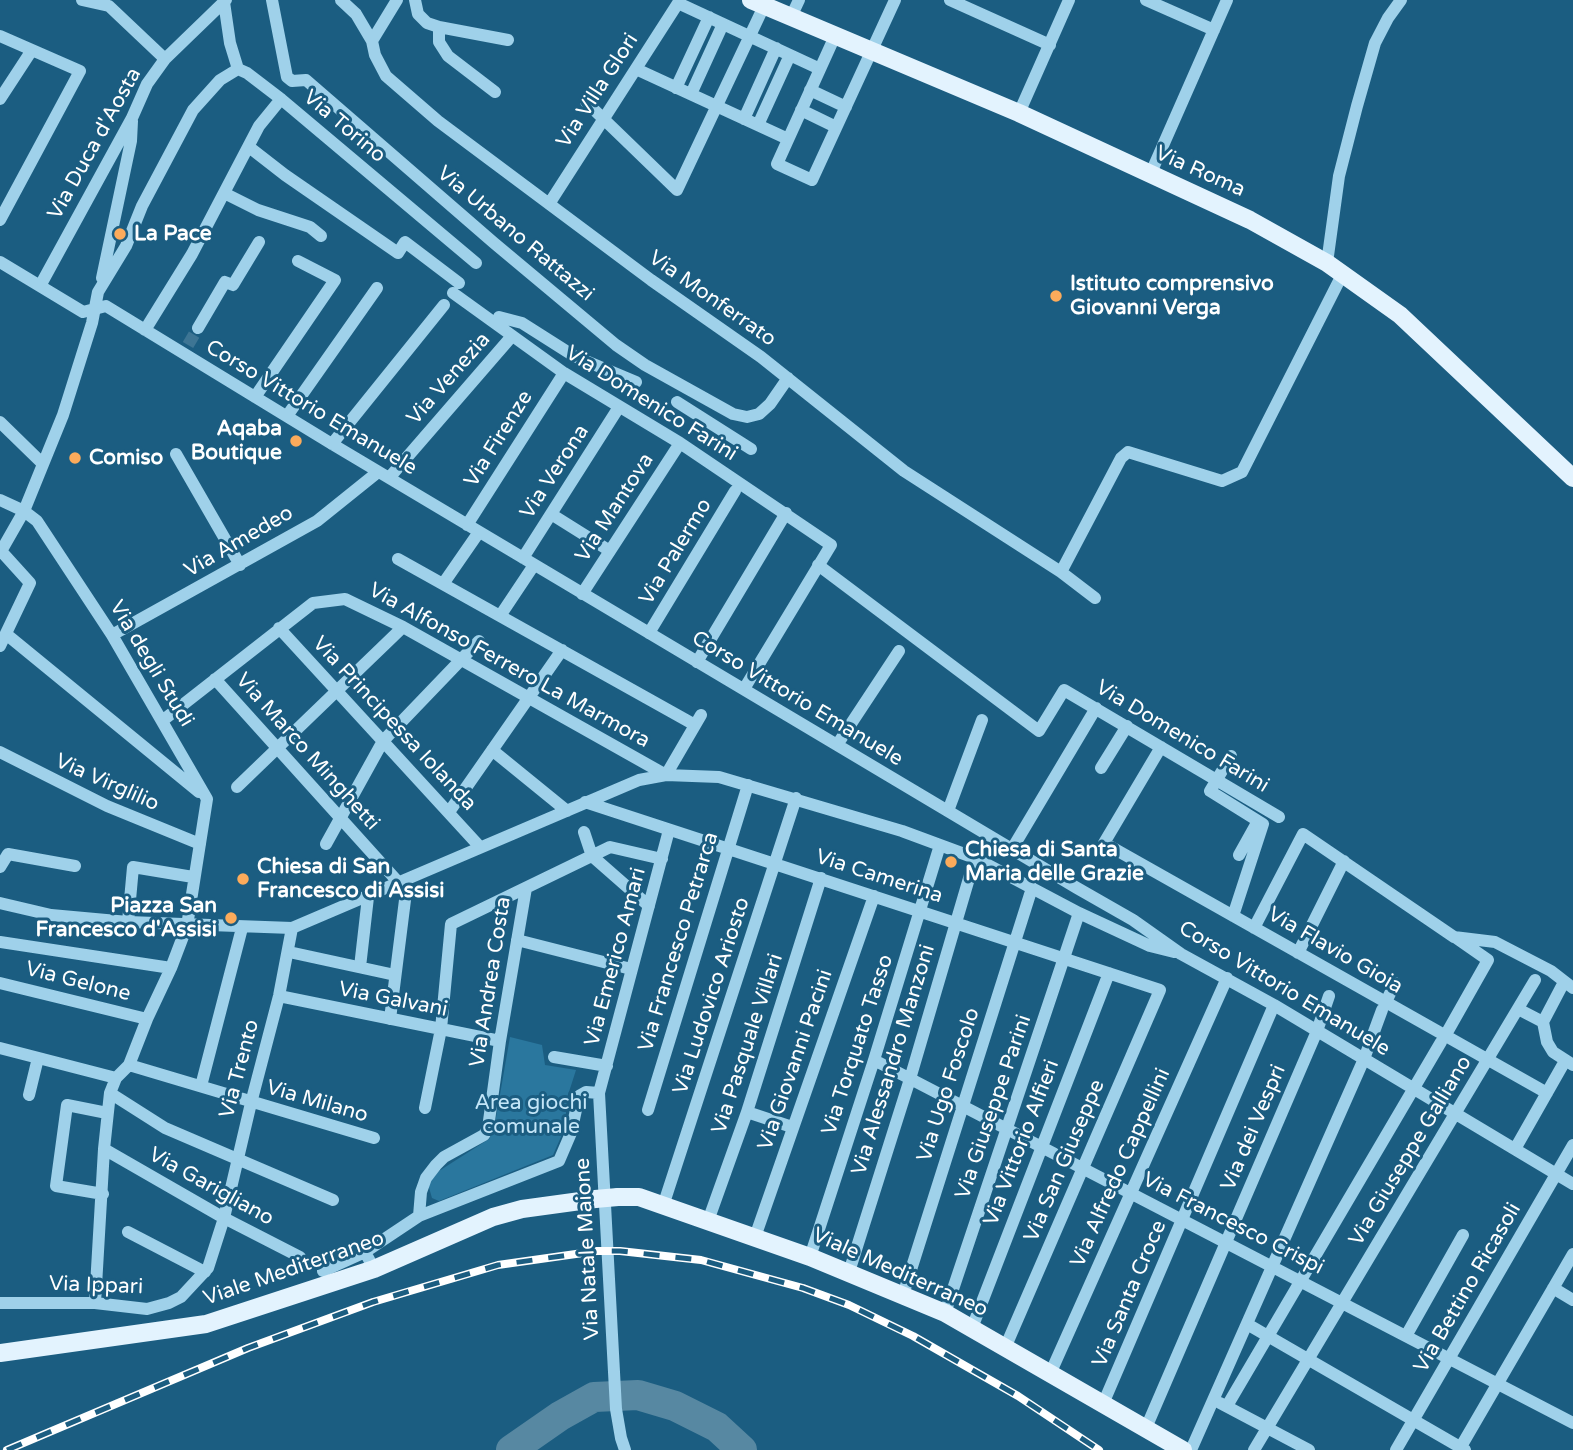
<!DOCTYPE html>
<html>
<head>
<meta charset="utf-8">
<style>
  body { margin:0 }
  canvas { display:block; background:#1b5d81 }
</style>
</head>
<body>
<canvas width="1573" height="1450"></canvas>
<script>
const g = document.querySelector('canvas').getContext('2d');
g.lineJoin = 'round';
function fill(path, color) {
  g.fillStyle = color;
  g.fill(path, 'evenodd');
}
function poly(rows) {
  const path = new Path2D();
  for (const r of rows) {
    path.moveTo(r[0], r[1]);
    for (let i = 2; i < r.length; i += 2) path.lineTo(r[i], r[i + 1]);
  }
  return path;
}
function trace(path, color, width, dash) {
  g.strokeStyle = color;
  g.lineWidth = width;
  g.lineCap = dash ? 'butt' : 'round';
  g.setLineDash(dash || []);
  g.stroke(path);
}
function label(font, color, halo, rows, align = 'center') {
  g.font = font + ' "Varela Round",sans-serif';
  g.lineWidth = 6;
  g.setLineDash([]);
  g.textBaseline = 'middle';
  g.strokeStyle = halo;
  g.fillStyle = color;
  for (const [text, x, y, turn = 0] of rows) {
    g.save();
    g.translate(x, y);
    g.rotate((+turn || 0) * Math.PI / 180);
    g.textAlign = isNaN(turn) ? turn : align;
    if (halo) g.strokeText(text, 0, 0);
    g.fillText(text, 0, 0);
    g.restore();
  }
}
const green = poly([
  [510,1037,542,1045,545,1065,576,1070,568,1095,564,1130,553,1155,439,1201,432,1198,428,1184,439,1171,489,1139,494,1129]
]);
const river = poly([
  [511,1450,560,1416,594,1397,638,1395,675,1406,717,1427,742,1450]
]);
const minorTunnel = poly([
  [188,345,198,328]
]);
const minor = poly([
  [82,0,109,6,165,59],
  [272,0,287,77,292,81,306,80,494,243,616,345,645,365,733,414,747,417,759,414,770,404,788,378],
  [341,0,356,14,372,41,375,55,386,76,438,121,651,280,761,357,904,471,1061,572,1095,598],
  [415,0,418,14,427,23,439,27,508,40],
  [950,0,1050,45],
  [1146,0,1214,30],
  [224,2,230,43,238,69,247,73,281,99,476,263],
  [678,3,820,69],
  [791,17,799,0],
  [439,27,439,42,448,56,495,92],
  [0,36,80,71,0,220],
  [835,36,777,164,812,180,895,0],
  [372,41,397,0],
  [636,69,788,139],
  [676,88,709,17],
  [810,90,846,107],
  [691,94,723,24],
  [0,99,32,50],
  [586,102,677,190,764,6],
  [801,110,836,127],
  [1019,113,1069,0],
  [744,119,776,48],
  [758,125,790,55],
  [249,147,285,175,398,253,405,242,459,283],
  [1150,175,1227,0],
  [226,194,258,210,310,227,321,236],
  [549,204,680,0],
  [0,262,83,312,106,306,332,444,1077,888,1133,920,1181,954,1274,1005,1573,1184],
  [1327,263,1339,176,1357,106,1375,43,1388,18,1401,0],
  [102,278,131,141,132,121],
  [40,286,132,118,147,84,165,59,226,0],
  [453,293,564,373,680,443,831,545,744,689],
  [499,317,522,323,574,356,636,382],
  [198,328,225,282,233,285,259,242],
  [145,330,192,254,259,126,281,99],
  [255,397,335,280,298,261],
  [677,402,751,449],
  [287,416,377,288],
  [0,422,43,464],
  [332,444,444,305],
  [176,454,240,565],
  [389,478,512,336],
  [0,500,24,511,37,521,112,635,207,799,187,926,171,968,147,1019,129,1065,116,1078,110,1093,104,1149,95,1303],
  [551,514,610,551],
  [467,525,564,373],
  [0,553,24,511,63,415,92,323,98,292,126,246,142,206,193,110,220,80,238,69],
  [523,558,619,407],
  [398,559,695,725],
  [818,565,1039,731,1064,690,1279,817],
  [1061,572,1121,458,1128,452,1222,481,1242,472,1343,273],
  [443,584,479,532],
  [582,594,680,443],
  [500,616,534,565],
  [279,628,480,847],
  [649,633,735,491],
  [6,634,199,792],
  [112,635,317,521,378,472],
  [0,646,30,583,1,551],
  [697,662,786,513],
  [215,679,399,883],
  [162,721,313,603,345,599,403,627,666,775,701,715],
  [837,745,899,651],
  [1161,747,1104,843,1547,1093],
  [492,750,567,811],
  [0,752,107,806,200,844],
  [1231,756,1210,791,1263,824,1233,916],
  [1101,768,1127,726],
  [237,787,403,627],
  [585,802,1160,990,1005,1348],
  [948,811,982,720],
  [449,812,562,650],
  [584,832,592,856,649,906],
  [326,844,383,741,479,641],
  [1012,849,1096,708],
  [1239,855,1258,821],
  [0,867,8,854,75,866],
  [0,903,51,915,128,922,292,928,639,780,666,775,719,777,902,831,975,858,1079,913,1150,946,1174,952],
  [128,922,133,867,193,877],
  [1254,928,1303,834,1454,937,1495,942,1551,971,1573,988],
  [517,940,631,969],
  [0,942,171,968],
  [289,952,395,975],
  [1298,953,1344,861],
  [360,967,368,897],
  [1564,982,1543,1022,1547,1042,1553,1052,1573,1065],
  [0,983,147,1019],
  [279,996,500,1041],
  [1386,1002,1395,983],
  [1518,1009,1543,1022],
  [390,1019,405,900],
  [1445,1036,1488,960,1455,937],
  [0,1048,116,1078],
  [554,1057,607,1066],
  [874,1060,1573,1423],
  [129,1065,374,1138],
  [201,1086,242,928],
  [110,1093,165,1128,333,1200],
  [29,1095,38,1058],
  [425,1108,441,1029,451,924,610,847,662,859],
  [648,1110,748,785],
  [747,1112,792,1127],
  [104,1149,224,1218,300,1257],
  [1515,1149,1565,1061],
  [103,1194,56,1186,67,1105,107,1113],
  [663,1206,796,798],
  [419,1216,421,1192,426,1178,436,1165,444,1157,484,1135,488,1128,500,1041,526,888],
  [708,1221,747,1112,821,878],
  [128,1232,205,1272],
  [755,1237,874,896],
  [810,1257,874,1060,940,845],
  [374,1269,365,1252,419,1216,559,1161,571,1133,579,1096,586,1092,599,1093],
  [323,1271,365,1252],
  [849,1272,910,1079,975,858],
  [1553,1288,1573,1300],
  [903,1295,1032,888],
  [0,1303,95,1303,147,1309,169,1303,181,1297,208,1268,224,1218,251,1103,279,996,292,928],
  [945,1313,1079,913],
  [1247,1324,1465,1450],
  [972,1328,1109,973],
  [1406,1336,1463,1235],
  [1050,1374,1227,978],
  [1220,1403,1309,1450],
  [1103,1404,1274,1005],
  [1227,1406,1441,1042],
  [1146,1428,1317,1031,1329,996],
  [625,1450,621,1438,616,1409,599,1093,669,830],
  [1191,1450,1364,1059,1382,1010],
  [1254,1450,1535,980],
  [1396,1450,1573,1145],
  [1459,1450,1573,1254]
]);
const major = poly([
  [751,0,1019,113,1250,220,1327,263,1400,315,1573,478],
  [618,1197,639,1197,810,1257,945,1313,1183,1450],
  [0,1353,206,1324,374,1269,493,1217,522,1209,595,1199]
]);
const rail = poly([
  [7,1450,248,1348,373,1302,498,1265,597,1251,620,1251,701,1260,803,1288,849,1305,913,1336,1018,1396,1099,1450]
]);
const majorBridge = poly([
  [595,1199,618,1197]
]);
const markers = [
  [120,234,7,"#fcab5b"],
  [1056,296,7,"#fcab5b"],
  [296,441,7,"#fcab5b"],
  [75,458,7,"#fcab5b"],
  [951,862,7,"#fcab5b"],
  [243,879,7,"#fcab5b"],
  [231,918,7,"#fcab5b"]
];
const streetNames = [
  ["Via Villa Glori",598,91,-57],
  ["Via Torino",344,127,40],
  ["Via Duca d'Aosta",95,144,-61],
  ["Via Roma",1200,172,24],
  ["Via Urbano Rattazzi",515,234,40],
  ["Via Monferrato",712,299,35],
  ["Via Venezia",449,379,-49],
  ["Via Domenico Farini",651,404,32],
  ["Corso Vittorio Emanuele",311,408,31],
  ["Via Firenze",499,439,-58],
  ["Via Verona",555,472,-57],
  ["Via Mantova",615,508,-57],
  ["Via Amedeo",239,542,-30],
  ["Via Palermo",676,552,-59],
  ["Via degli Studi",151,664,59],
  ["Via Alfonso Ferrero La Marmora",509,666,29],
  ["Corso Vittorio Emanuele",797,699,31],
  ["Via Principessa Iolanda",394,724,47],
  ["Via Domenico Farini",1182,737,31],
  ["Via Marco Minghetti",307,752,48],
  ["Via Virglilio",107,783,24],
  ["Via Camerina",879,877,18],
  ["Via Francesco Petrarca",679,942,-73],
  ["Via Flavio Gioia",1335,951,30],
  ["Via Emerico Amari",616,957,-75],
  ["Via Gelone",78,982,14],
  ["Via Andrea Costa",491,982,-81],
  ["Corso Vittorio Emanuele",1284,989,31],
  ["Via Ludovico Ariosto",712,996,-72],
  ["Via Galvani",393,1000,11],
  ["Via Pasquale Villari",748,1044,-72],
  ["Via Torquato Tasso",858,1045,-72],
  ["Via Giovanni Pacini",796,1060,-71],
  ["Via Alessandro Manzoni",894,1060,-73],
  ["Via Trento",240,1069,-75],
  ["Via Ugo Foscolo",949,1085,-72],
  ["Via Milano",317,1102,16],
  ["Via Giuseppe Parini",994,1107,-71],
  ["Via dei Vespri",1254,1128,-67],
  ["Via Vittorio Alfieri",1022,1143,-69],
  ["Via Giuseppe Galliano",1411,1151,-59],
  ["Via San Giuseppe",1065,1161,-67],
  ["Via Alfredo Cappellini",1121,1168,-66],
  ["Via Garigliano",211,1187,29],
  ["Via Francesco Crispi",1233,1224,27],
  ["Via Natale Maione",588,1249,-93],
  ["Viale Mediterraneo",294,1269,-19],
  ["Viale Mediterraneo",900,1273,24],
  ["Via Ippari",96,1286,2],
  ["Via Bettino Ricasoli",1468,1288,-60],
  ["Via Santa Croce",1130,1294,-67]
];
const poiNames = [
  ["La Pace",134,234],
  ["Istituto comprensivo",1070,284],
  ["Giovanni Verga",1070,308],
  ["Aqaba",282,429,"right"],
  ["Boutique",282,453,"right"],
  ["Comiso",89,458],
  ["Chiesa di Santa",965,850],
  ["Maria delle Grazie",965,874],
  ["Chiesa di San",257,867],
  ["Francesco di Assisi",257,891],
  ["Piazza San",217,906,"right"],
  ["Francesco d'Assisi",217,930,"right"]
];
const parkNames = [
  ["Area giochi",531,1103],
  ["comunale",531,1127]
];
fill(green, '#2a779e');
trace(river, '#5788a2', 30);
trace(minorTunnel, '#3d7594', 12, [12, 6]);
trace(minor, '#9fd1ea', 12);
trace(major, '#e3f3fe', 18);
trace(rail, '#fff', 8);
trace(rail, '#1b5d81', 5, [16]);
trace(majorBridge, '#e3f3fe', 18);
for (const [x, y, r, color] of markers) {
  const dot = new Path2D();
  dot.arc(x, y, r, 0, 2 * Math.PI);
  g.fillStyle = color;
  g.fill(dot);
  trace(dot, '#1b5d81', 2.5);
}
label('21px', '#fff', '#1b5d81', streetNames);
label('bold 21px', '#fff', '#1b5d81', poiNames, 'left');
label('21px', '#c4e6f8', '#1b5d81', parkNames);
</script>
</body>
</html>
